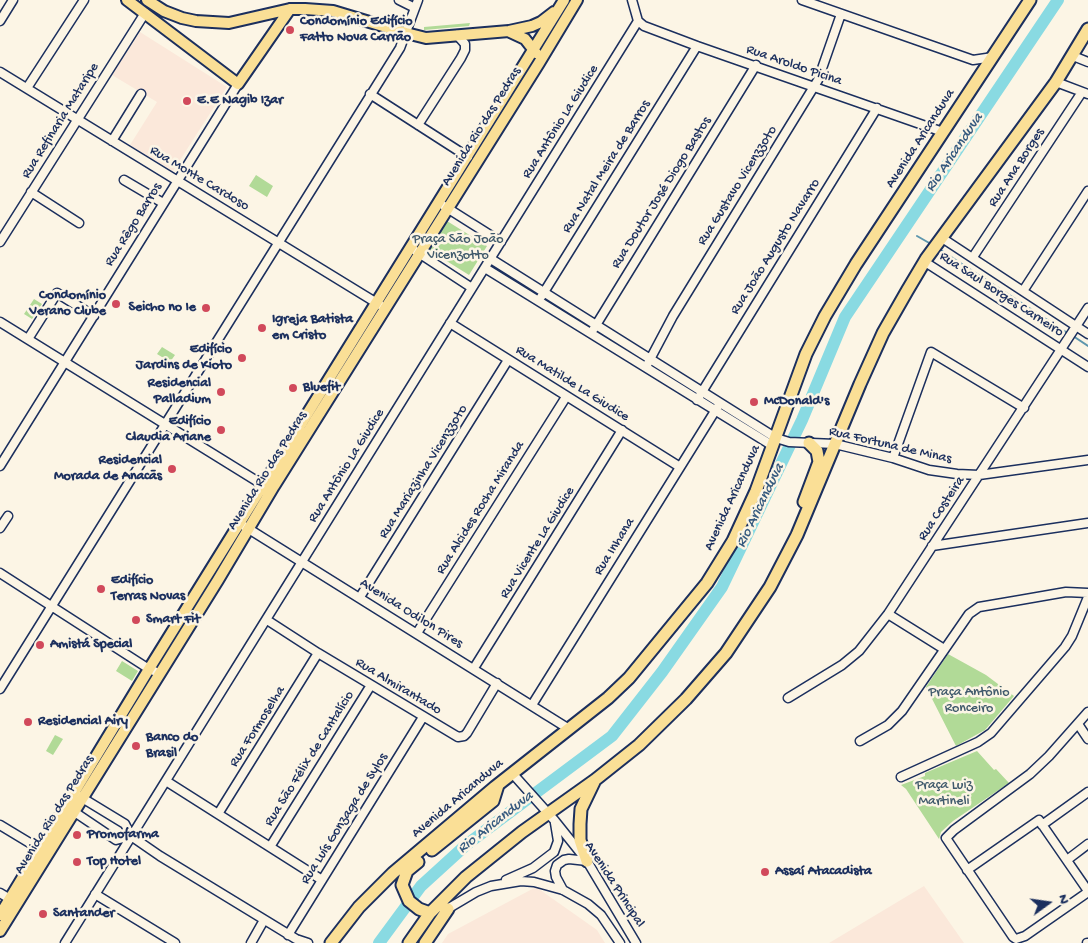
<!DOCTYPE html>
<html>
<head>
<meta charset="utf-8">
<style>
  body { margin:0 }
  #map { position:relative; width:1088px; height:943px; overflow:hidden; background:#fcf5e5; font-family:"Gochi Hand",sans-serif }
  canvas { display:block }
  .north { position:absolute; left:1023px; top:878px; width:50px; height:50px; -webkit-text-stroke:4px #fcf5e5; paint-order:stroke; rotate:76deg; font-size:14px; font-weight:700; line-height:20px; text-align:center; color:#1b2f5e }
  .north::after { content:''; display:block; margin:auto; width:18px; height:22px; background:#1b2f5e; clip-path:polygon(50% 0,100% 100%,50% 72%,0 100%) }
</style>
</head>
<body>
<div id="map">
<canvas width="1088" height="943"></canvas>
<div class="north">N</div>
</div>
<script>
const g = document.querySelector('canvas').getContext('2d');
g.lineJoin = 'round';
function fill(path, color) {
  g.fillStyle = color;
  g.fill(path, 'evenodd');
}
function poly(rows) {
  const path = new Path2D();
  for (const r of rows) {
    path.moveTo(r[0], r[1]);
    for (let i = 2; i < r.length; i += 2) path.lineTo(r[i], r[i + 1]);
  }
  return path;
}
function trace(path, color, width, dash) {
  g.strokeStyle = color;
  g.lineWidth = width;
  g.lineCap = dash ? 'butt' : 'round';
  g.setLineDash(dash || []);
  g.stroke(path);
}
function label(font, color, halo, rows, align = 'center') {
  g.font = font + ' "Gochi Hand",sans-serif';
  g.lineWidth = 5;
  g.setLineDash([]);
  g.textBaseline = 'middle';
  g.strokeStyle = halo;
  g.fillStyle = color;
  for (const [text, x, y, turn = 0] of rows) {
    g.save();
    g.translate(x, y);
    g.rotate((+turn || 0) * Math.PI / 180);
    g.textAlign = isNaN(turn) ? turn : align;
    if (halo) g.strokeText(text, 0, 0);
    g.fillText(text, 0, 0);
    g.restore();
  }
}
const built = poly([
  [140,32,227,87,173,171,130,145,157,102,112,75],
  [924,886,964,943,829,943],
  [536,887,597,930,605,943,442,943,448,934]
]);
const green = poly([
  [470,23,469,26,424,30,424,27],
  [256,175,273,186,267,197,249,186],
  [447,221,487,246,469,275,429,250],
  [34,299,42,304,32,319,24,314],
  [162,347,175,355,170,362,157,354],
  [948,654,986,675,1014,696,985,730,956,746,926,687],
  [122,661,138,671,132,681,116,671],
  [55,735,63,739,53,755,46,751],
  [977,751,994,770,996,769,1009,783,953,821,941,832,939,839,906,789,901,785,925,776,925,773]
]);
const stream = poly([
  [917,236,931,244],
  [939,249,1069,334],
  [1073,336,1088,346]
]);
const river = poly([
  [379,943,421,886,466,845,612,736,662,672,722,587,802,420,845,317,1058,0]
]);
const minor = poly([
  [399,0,415,8],
  [632,0,638,21],
  [802,0,973,60,993,57],
  [0,21,13,0],
  [638,21,644,26,697,46,943,132],
  [1073,56,1088,62],
  [0,72,380,305],
  [1056,82,1088,94],
  [27,88,84,0],
  [370,94,468,157],
  [418,125,461,58,465,50,465,44,457,35],
  [112,141,141,94],
  [124,180,163,203],
  [31,192,79,223],
  [444,206,501,242],
  [942,238,1088,334],
  [0,242,145,13],
  [411,248,472,288],
  [973,257,1082,92],
  [491,259,776,438,789,442,835,444,893,458,929,470,957,474,979,475,1088,460],
  [925,262,1088,367],
  [485,268,773,446],
  [1023,291,1088,191],
  [541,297,697,46],
  [0,322,268,488],
  [450,323,680,467],
  [593,330,756,65],
  [28,339,57,293,94,316],
  [646,367,673,316,818,80,841,14],
  [697,400,877,108],
  [893,458,931,352,1024,408],
  [0,466,238,84],
  [244,526,569,729],
  [0,528,8,516],
  [932,546,1088,523],
  [0,573,149,669,159,673],
  [360,597,508,360],
  [888,614,944,649],
  [267,620,318,653,458,737,464,736,467,733,497,683],
  [417,633,566,397],
  [474,668,622,430],
  [0,689,400,48,418,0],
  [788,698,842,665,859,651,888,614,1088,308],
  [532,705,720,403],
  [1088,712,1049,756,1030,774,954,830,946,838,1013,937,1016,939,1025,936,1088,892],
  [1078,724,1088,739],
  [860,741,888,725,902,711,969,614,979,607,1020,600,1066,592,1088,593],
  [512,773,555,821,587,861,636,943],
  [901,777,978,742,991,733,1065,647,1072,636,1088,597],
  [166,781,322,880],
  [79,796,125,824,131,836,160,856,296,939,308,943],
  [70,809,116,840,131,836],
  [218,814,318,653],
  [0,825,43,851],
  [1042,825,1088,792],
  [270,847,371,685],
  [1067,860,1088,844],
  [967,870,1039,820,1088,891],
  [506,880,533,868,554,852,558,841,555,823],
  [563,890,556,877,555,871,557,865,564,860,569,859,587,861],
  [0,893,10,899],
  [95,894,175,943],
  [444,911,476,892,491,886,521,881,534,882,563,890,588,904,601,915,620,943],
  [288,935,423,717],
  [65,943,638,21],
  [251,943,264,920],
  [1087,943,1088,943]
]);
const major = poly([
  [127,0,238,84,290,9],
  [147,0,164,11,182,18,196,21,229,23,290,9,305,9,333,11,406,33,426,38,509,31,532,26,541,22,554,12],
  [510,32,525,39,536,53],
  [0,915,149,669,564,0],
  [0,931,218,580,274,486,539,63,577,0]
]);
const highway = poly([
  [804,502,819,462,817,451,809,443],
  [432,850,493,801,498,785],
  [587,861,580,840,580,824,581,809,594,782],
  [418,862,407,871,402,885,409,901,419,909,430,913],
  [331,943,359,907,393,873,495,787,608,698,629,678,707,583,733,541,756,491,806,354,825,316,856,264,1030,0],
  [409,943,430,913,466,877,522,832,595,780,639,745,686,699,726,653,770,587,797,535,860,384,883,333,907,291,926,259,1056,82,1088,29],
  [425,943,448,909]
]);
const markers = [
  [290,30,5,"#d1495b"],
  [187,101,5,"#d1495b"],
  [116,304,5,"#d1495b"],
  [206,308,5,"#d1495b"],
  [262,328,5,"#d1495b"],
  [242,358,5,"#d1495b"],
  [293,388,5,"#d1495b"],
  [221,392,5,"#d1495b"],
  [754,402,5,"#d1495b"],
  [221,430,5,"#d1495b"],
  [172,469,5,"#d1495b"],
  [101,589,5,"#d1495b"],
  [136,620,5,"#d1495b"],
  [40,645,5,"#d1495b"],
  [28,722,5,"#d1495b"],
  [136,746,5,"#d1495b"],
  [77,835,5,"#d1495b"],
  [77,862,5,"#d1495b"],
  [765,872,5,"#d1495b"],
  [43,914,5,"#d1495b"]
];
const poiNames = [
  ["Condomínio Edifício",300,22],
  ["Fatto Nova Carrão",300,38],
  ["E.E Nagib Izar",197,101],
  ["Condomínio",106,296,"right"],
  ["Verano Clube",106,312,"right"],
  ["Seicho no Ie",196,308,"right"],
  ["Igreja Batista",272,320],
  ["em Cristo",272,336],
  ["Edifício",232,350,"right"],
  ["Jardins de Kioto",232,366,"right"],
  ["Residencial",211,384,"right"],
  ["Palladium",211,400,"right"],
  ["Bluefit",303,388],
  ["McDonald's",764,402],
  ["Edifício",211,422,"right"],
  ["Claudia Ariane",211,438,"right"],
  ["Residencial",162,461,"right"],
  ["Morada de Anacãs",162,477,"right"],
  ["Edifício",111,581],
  ["Terras Novas",111,597],
  ["Smart Fit",146,620],
  ["Amistá Special",50,645],
  ["Residencial Airy",38,722],
  ["Banco do",146,738],
  ["Brasil",146,754],
  ["Promofarma",87,835],
  ["Top Hotel",87,862],
  ["Assaí Atacadista",775,872],
  ["Santander",53,914]
];
const streetNames = [
  ["Rua Aroldo Picina",794,66,19],
  ["Rua Refinaria Mataripe",61,121,-58],
  ["Rua Antônio La Giudice",561,122,-58],
  ["Avenida Rio das Pedras",482,127,-58],
  ["Avenida Aricanduva",921,139,-57],
  ["Rua Natal Meira de Barros",607,167,-58],
  ["Rua Ana Borges",1017,168,-57],
  ["Rua Monte Cardoso",199,179,31],
  ["Rua Gustavo Vicenzzoto",738,186,-58],
  ["Rua Doutor José Diogo Bastos",662,193,-58],
  ["Rua Rêgo Barros",134,225,-58],
  ["Rua João Augusto Navarro",776,247,-58],
  ["Rua Saul Borges Carneiro",1001,295,33],
  ["Rua Matilde La Giudice",572,384,32],
  ["Rua Fortuna de Minas",890,446,13],
  ["Rua Antônio La Giudice",347,466,-58],
  ["Avenida Rio das Pedras",268,471,-58],
  ["Rua Mariazinha Vicenzzoto",424,472,-58],
  ["Avenida Aricanduva",733,498,-65],
  ["Rua Alcides Rocha Miranda",481,508,-58],
  ["Rua Costeira",942,509,-57],
  ["Rua Vicente La Giudice",538,543,-58],
  ["Rua Inhana",615,547,-58],
  ["Avenida Odilon Pires",411,614,32],
  ["Rua Almirantado",398,687,31],
  ["Rua Formoselha",258,727,-58],
  ["Rua São Félix de Cantalício",310,759,-58],
  ["Avenida Aricanduva",458,799,-40],
  ["Avenida Rio das Pedras",55,815,-58],
  ["Rua Luís Gonzaga de Sylos",345,819,-58],
  ["Avenida Principal",614,885,57]
];
const parkNames = [
  ["Praça São João",458,240],
  ["Vicenzotto",458,256],
  ["Praça Antônio",969,693],
  ["Ronceiro",969,709],
  ["Praça Luiz",944,786],
  ["Martineli",944,802]
];
const waterNames = [
  ["Rio Aricanduva",955,153,-56],
  ["Rio Aricanduva",761,506,-64],
  ["Rio Aricanduva",496,823,-38]
];
fill(built, '#fbe8da');
fill(green, '#b1da97');
trace(stream, '#5d96ad', 2);
trace(river, '#89dae2', 12);
trace(minor, '#1b2f5e', 11);
trace(major, '#1b2f5e', 14);
trace(highway, '#1b2f5e', 15);
trace(minor, '#fcf5e5', 8);
trace(major, '#fadf96', 10);
trace(highway, '#fadf96', 11);
for (const [x, y, r, color] of markers) {
  const dot = new Path2D();
  dot.arc(x, y, r, 0, 2 * Math.PI);
  g.fillStyle = color;
  g.fill(dot);
  trace(dot, '#fcf5e5', 2);
}
label('bold 14px', '#1b2f5e', '#fcf5e5', poiNames, 'left');
label('14px', '#1b2f5e', '#fcf5e5', streetNames);
label('14px', '#405a6c', '#fcf5e5', parkNames);
label('italic 15px', '#365a7f', '#fcf5e5', waterNames);
</script>
</body>
</html>
